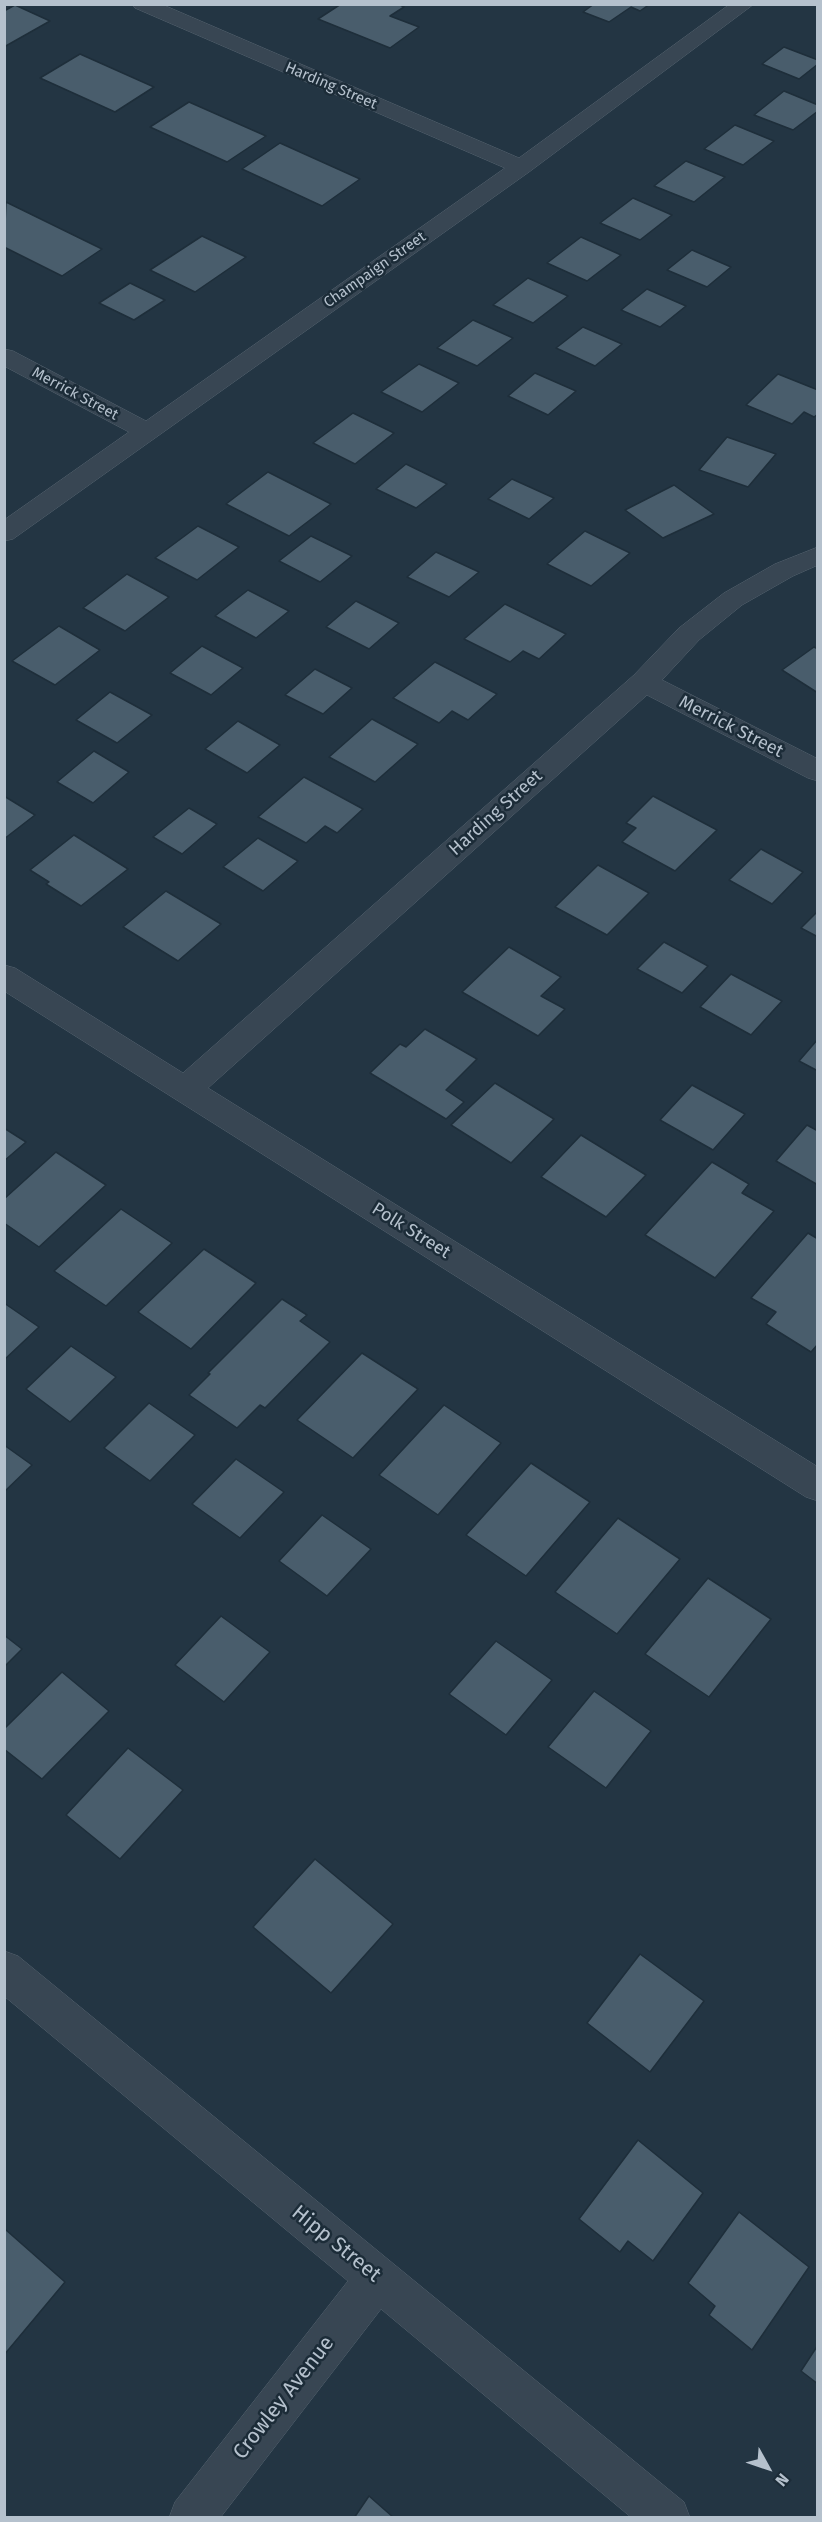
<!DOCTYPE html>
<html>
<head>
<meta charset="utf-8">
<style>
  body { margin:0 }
  #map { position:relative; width:822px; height:2522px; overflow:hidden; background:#233543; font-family:"Fira Sans",sans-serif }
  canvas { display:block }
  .frame { position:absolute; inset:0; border:6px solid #b5c1cd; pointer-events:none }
  .north { position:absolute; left:738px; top:2438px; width:60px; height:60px; -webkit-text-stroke:4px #1c2c38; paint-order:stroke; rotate:130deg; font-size:16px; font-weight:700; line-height:24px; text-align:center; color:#b5c1cd }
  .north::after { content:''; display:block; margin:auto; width:21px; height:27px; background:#b5c1cd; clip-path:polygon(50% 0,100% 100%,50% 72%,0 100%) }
</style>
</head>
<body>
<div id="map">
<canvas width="822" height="2522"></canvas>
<div class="frame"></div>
<div class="north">N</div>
</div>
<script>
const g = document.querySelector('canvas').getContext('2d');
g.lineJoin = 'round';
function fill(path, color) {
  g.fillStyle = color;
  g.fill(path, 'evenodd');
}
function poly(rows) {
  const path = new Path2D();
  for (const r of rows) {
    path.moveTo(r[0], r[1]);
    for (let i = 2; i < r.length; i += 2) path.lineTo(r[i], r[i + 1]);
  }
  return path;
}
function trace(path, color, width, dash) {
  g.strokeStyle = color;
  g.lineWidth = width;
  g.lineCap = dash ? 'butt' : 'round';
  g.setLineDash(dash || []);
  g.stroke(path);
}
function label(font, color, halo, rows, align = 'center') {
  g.font = font + ' "Fira Sans",sans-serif';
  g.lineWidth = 5;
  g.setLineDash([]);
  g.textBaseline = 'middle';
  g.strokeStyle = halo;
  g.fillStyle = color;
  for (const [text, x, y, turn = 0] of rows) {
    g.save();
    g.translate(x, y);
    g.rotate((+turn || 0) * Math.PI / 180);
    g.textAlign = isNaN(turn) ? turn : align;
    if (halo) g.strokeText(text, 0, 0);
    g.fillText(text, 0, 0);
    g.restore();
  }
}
const building = poly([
  [341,4,398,4,404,7,390,16,419,27,390,48,318,19,341,4],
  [594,4,650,4,640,11,631,7,609,22,583,12,594,4],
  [15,5,50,21,4,47,4,11,15,5],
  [784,47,818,60,818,64,799,79,762,64,784,47],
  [80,54,154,87,115,112,40,78,80,54],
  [784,91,818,105,818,111,793,130,754,115,784,91],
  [189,102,266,136,227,162,150,127,189,102],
  [735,125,774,141,743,165,704,149,735,125],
  [280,143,360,179,322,206,242,169,280,143],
  [686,161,725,177,694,202,654,186,686,161],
  [633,198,672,215,640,240,600,223,633,198],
  [6,202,102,249,62,276,4,247,6,202],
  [202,236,246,257,195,292,150,270,202,236],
  [581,237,621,255,587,281,547,263,581,237],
  [692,250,731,267,707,287,667,270,692,250],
  [528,278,568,296,533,323,493,305,528,278],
  [130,283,165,300,134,320,99,303,130,283],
  [647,289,686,306,660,327,621,310,647,289],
  [473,320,513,338,477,366,437,348,473,320],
  [583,327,622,344,595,366,556,348,583,327],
  [419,364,459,383,422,412,381,392,419,364],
  [535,373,576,391,548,415,508,396,535,373],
  [778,374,818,390,818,414,814,417,804,412,792,424,746,405,778,374],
  [353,413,394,433,355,464,313,443,353,413],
  [727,437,776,454,748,487,699,470,727,437],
  [406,464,447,484,416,508,376,489,406,464],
  [268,472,331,504,289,536,226,504,268,472],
  [512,479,554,498,529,519,488,499,512,479],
  [674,485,714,514,663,538,625,510,674,485],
  [198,526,239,547,197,580,155,558,198,526],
  [585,531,630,553,591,586,547,564,585,531],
  [311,536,352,556,320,582,279,561,311,536],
  [436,552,479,572,449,597,407,577,436,552],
  [127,574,169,597,125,631,83,608,127,574],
  [248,590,289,611,256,638,215,616,248,590],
  [356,601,399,623,369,649,326,627,356,601],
  [505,604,566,634,539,659,523,651,510,662,464,639,505,604],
  [59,626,100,650,55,685,12,661,59,626],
  [202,646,243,668,211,695,170,673,202,646],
  [814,647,818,649,818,693,782,670,814,647],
  [435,662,497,694,468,720,452,711,439,723,393,698,435,662],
  [315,669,352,688,323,714,285,695,315,669],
  [110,692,152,715,117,743,76,720,110,692],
  [372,719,418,744,375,782,329,757,372,719],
  [238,721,280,745,247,773,205,749,238,721],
  [94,751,129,772,93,803,57,782,94,751],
  [304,777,363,809,337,833,325,826,306,843,258,817,304,777],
  [4,796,35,815,4,839,4,796],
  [653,796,717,830,675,871,622,842,636,828,626,823,653,796],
  [189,808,217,824,182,854,153,837,189,808],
  [74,835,128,869,81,906,46,884,49,882,30,870,74,835],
  [258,838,298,861,263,891,223,867,258,838],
  [761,849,803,872,772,904,729,880,761,849],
  [598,865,649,893,607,935,555,907,598,865],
  [166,891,221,924,178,961,123,927,166,891],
  [818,911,818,937,801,928,818,911],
  [664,942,708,966,682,993,637,969,664,942],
  [509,947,561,977,541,996,565,1009,538,1036,462,992,509,947],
  [731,974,782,1001,751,1035,700,1007,731,974],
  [425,1029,477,1059,446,1090,464,1102,446,1119,370,1073,400,1044,406,1047,425,1029],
  [818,1039,818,1071,799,1061,818,1039],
  [495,1083,554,1119,511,1163,451,1125,495,1083],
  [692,1085,745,1114,713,1150,660,1120,692,1085],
  [807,1125,818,1131,818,1185,776,1161,807,1125],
  [4,1128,26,1142,4,1161,4,1128],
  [581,1135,646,1175,606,1217,541,1177,581,1135],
  [56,1152,106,1185,39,1247,4,1223,4,1199,56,1152],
  [712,1162,749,1184,742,1193,774,1211,715,1278,645,1235,712,1162],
  [121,1209,172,1243,106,1306,54,1271,121,1209],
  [808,1233,818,1239,818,1344,811,1352,766,1324,776,1312,751,1298,808,1233],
  [204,1249,256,1283,191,1349,138,1312,204,1249],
  [282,1299,307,1315,300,1321,330,1342,265,1408,260,1405,237,1428,189,1395,210,1374,208,1373,282,1299],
  [4,1303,39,1327,4,1360,4,1303],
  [71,1346,116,1377,70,1422,26,1389,71,1346],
  [362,1353,418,1389,353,1458,297,1420,362,1353],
  [149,1403,195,1435,150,1481,104,1448,149,1403],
  [444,1405,501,1443,438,1515,379,1475,444,1405],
  [4,1445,32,1465,4,1492,4,1445],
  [236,1459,284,1492,240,1538,192,1504,236,1459],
  [531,1463,590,1502,526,1576,466,1535,531,1463],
  [322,1515,371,1549,327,1596,279,1561,322,1515],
  [618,1518,680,1559,617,1634,555,1592,618,1518],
  [708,1578,771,1619,709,1697,645,1654,708,1578],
  [221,1616,270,1652,224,1702,175,1665,221,1616],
  [4,1635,22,1649,4,1667,4,1635],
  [496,1641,552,1680,506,1735,449,1694,496,1641],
  [62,1672,109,1711,42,1779,4,1749,4,1729,62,1672],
  [594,1691,651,1731,606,1788,548,1747,594,1691],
  [128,1748,183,1790,120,1859,66,1815,128,1748],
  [315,1859,393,1924,331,1993,253,1927,315,1859],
  [640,1954,704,2001,650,2072,587,2023,640,1954],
  [638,2140,703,2193,653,2261,628,2241,620,2252,579,2219,638,2140],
  [739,2212,809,2267,752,2350,709,2315,715,2306,688,2283,739,2212],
  [6,2230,65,2282,4,2355,4,2231,6,2230],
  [818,2345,818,2384,801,2371,818,2345],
  [369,2496,394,2518,354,2518,369,2496]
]);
const minor = poly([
  [132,4,161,4,519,158,730,4,754,4,529,172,13,539,4,541,4,520,129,432,4,366,4,349,13,351,146,421,505,168,135,8,132,4],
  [818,547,818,565,793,576,742,605,699,640,662,680,818,759,818,781,808,778,647,695,208,1088,818,1467,818,1501,806,1497,4,991,4,965,15,968,183,1073,634,675,679,628,724,593,775,564,818,547],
  [4,1951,18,1956,684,2502,690,2518,632,2518,381,2309,220,2518,169,2518,175,2502,348,2281,4,1996,4,1951]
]);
const farStreetnames = [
  ["Harding Street",331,86,23],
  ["Champaign Street",375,270,-35],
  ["Merrick Street",75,394,28]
];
const streetNames = [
  ["Merrick Street",731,727,27],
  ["Harding Street",496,813,-42],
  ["Polk Street",411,1231,32]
];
const nearStreetnames = [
  ["Hipp Street",336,2244,39],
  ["Crowley Avenue",284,2398,-52]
];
fill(building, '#495d6c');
trace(building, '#1e2e3a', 1.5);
trace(minor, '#566470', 1);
fill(minor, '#384653');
label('15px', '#b5c1cd', '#1c2c38', farStreetnames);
label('18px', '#b5c1cd', '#1c2c38', streetNames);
label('21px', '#b5c1cd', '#1c2c38', nearStreetnames);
</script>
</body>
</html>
